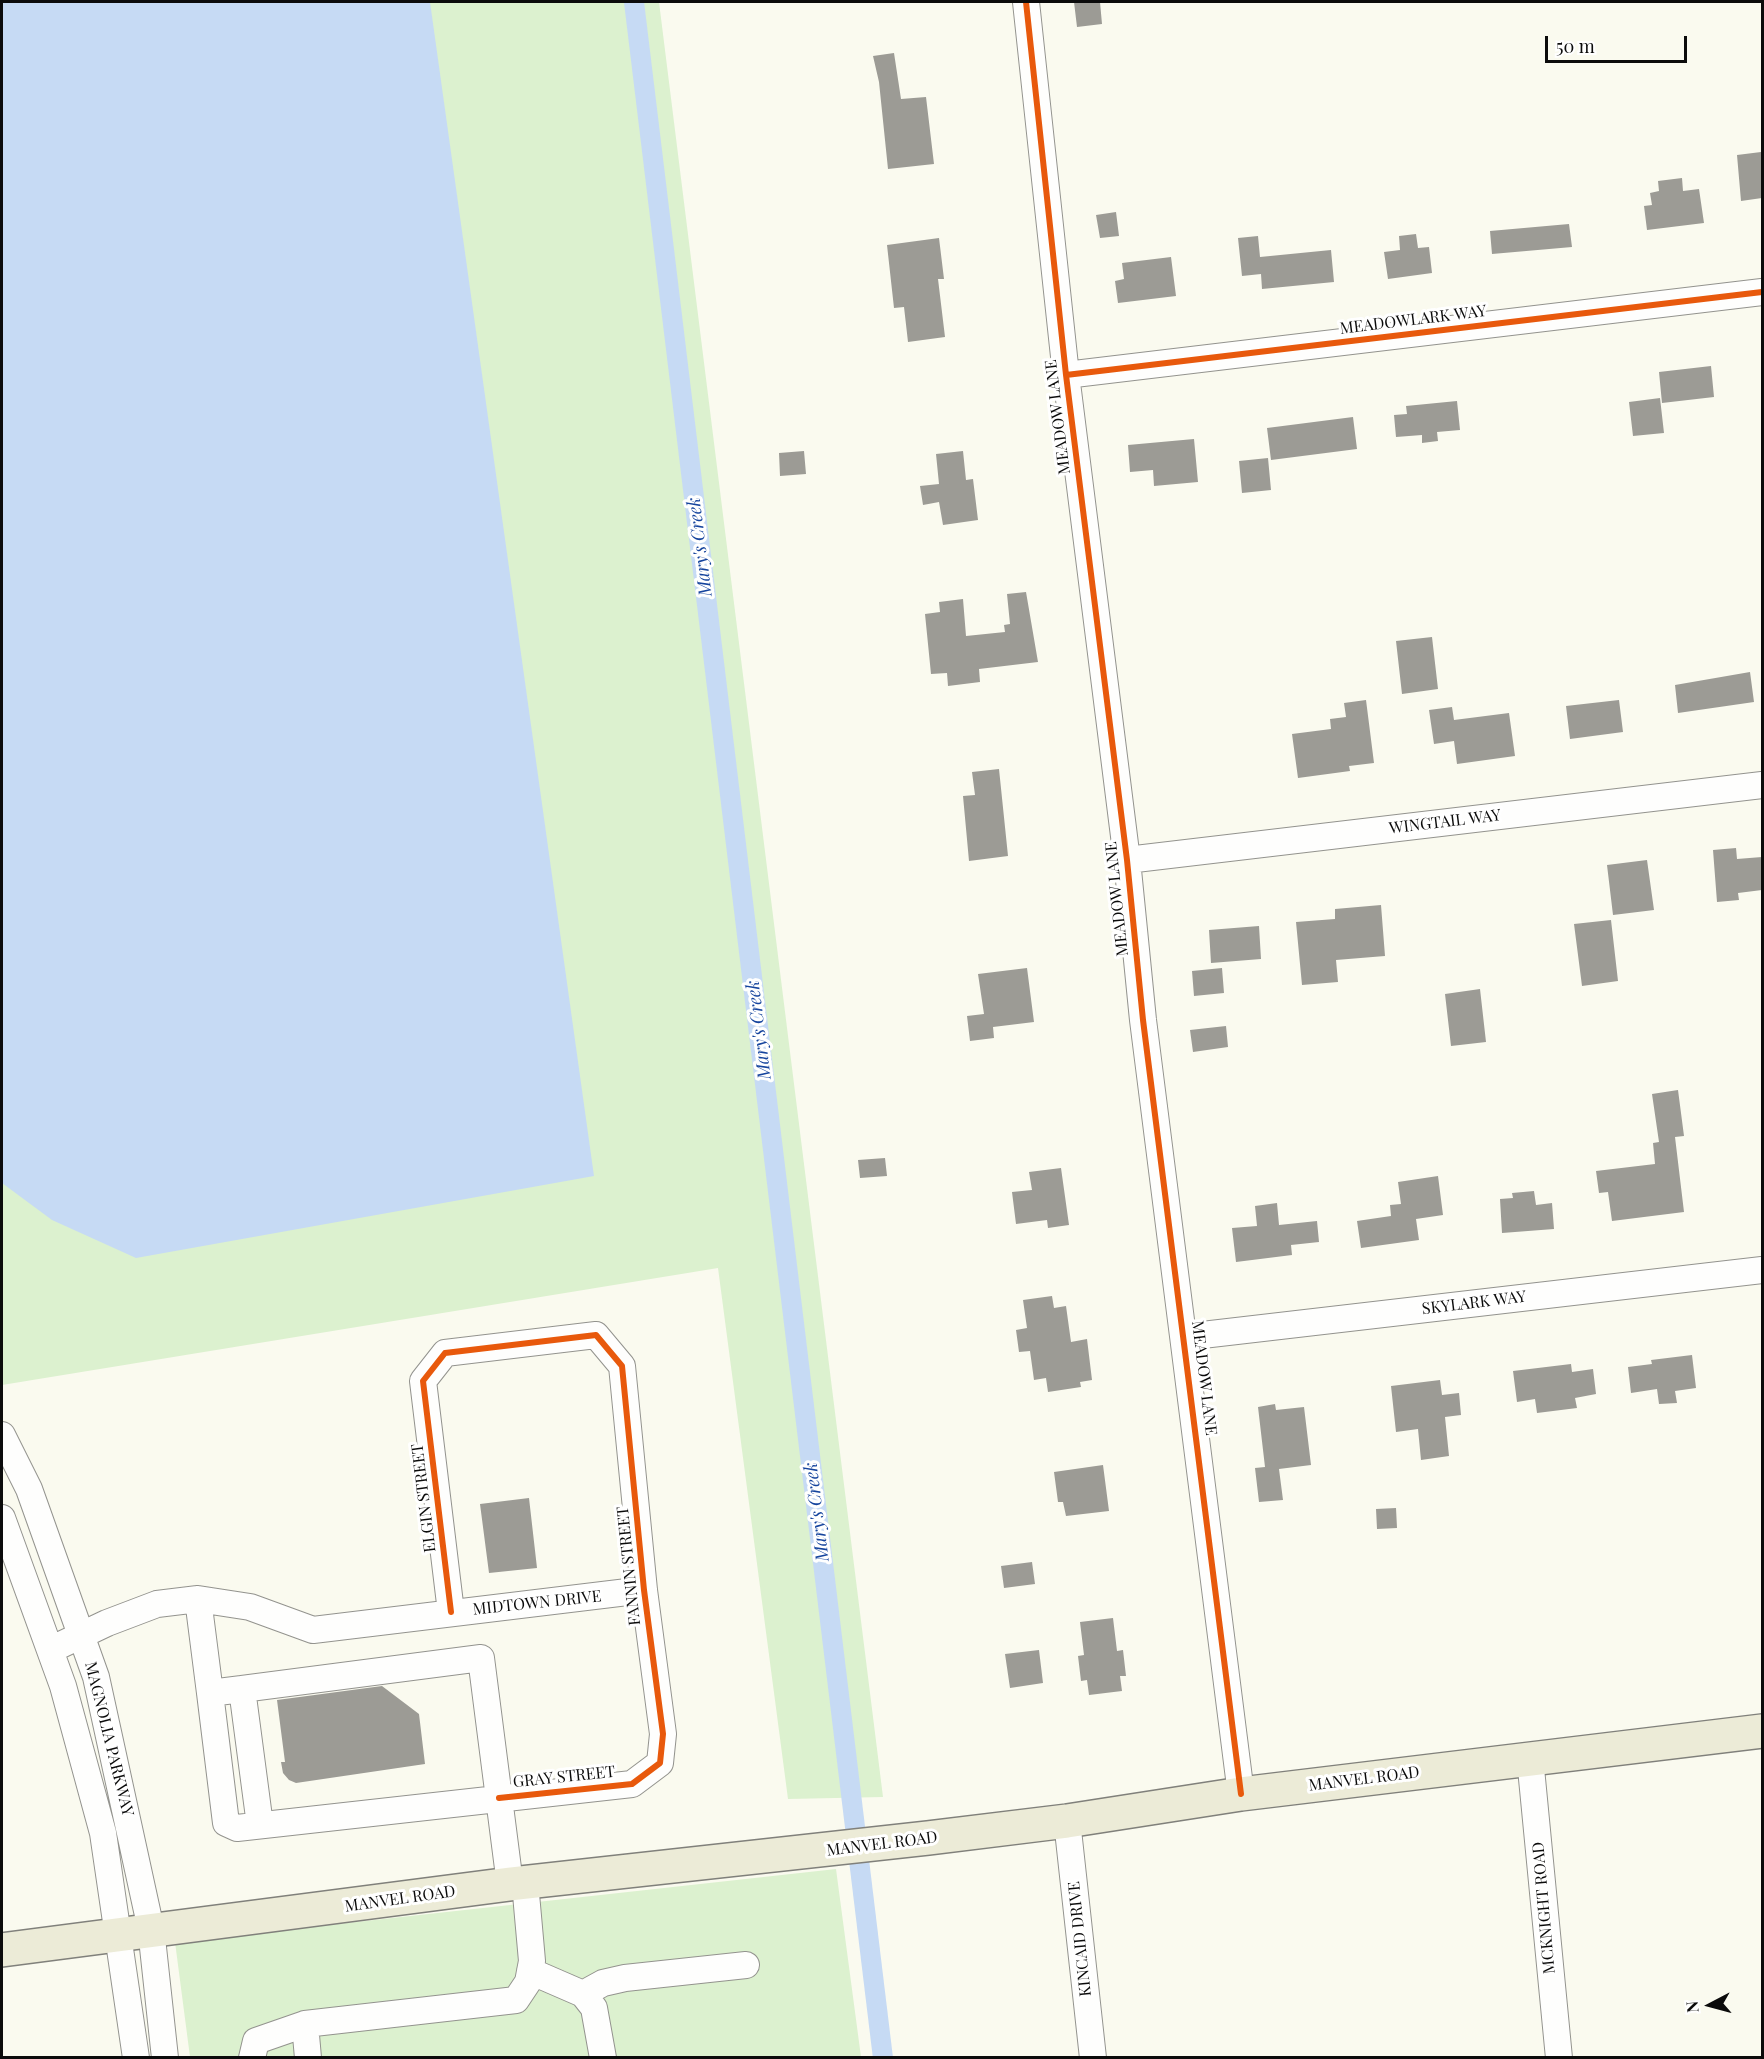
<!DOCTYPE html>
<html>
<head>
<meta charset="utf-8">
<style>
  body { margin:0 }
  #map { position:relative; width:1764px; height:2059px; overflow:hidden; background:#fafaef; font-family:"Playfair Display",serif }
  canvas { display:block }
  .frame { position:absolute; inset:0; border:3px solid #0b0b0b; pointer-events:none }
  .north { position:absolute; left:1680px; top:1975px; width:60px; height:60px; -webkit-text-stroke:4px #fff; paint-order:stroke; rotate:264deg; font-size:16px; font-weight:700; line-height:24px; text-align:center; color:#0b0b0b }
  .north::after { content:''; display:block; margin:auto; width:21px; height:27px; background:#0b0b0b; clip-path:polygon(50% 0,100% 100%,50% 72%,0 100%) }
  .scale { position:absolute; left:1545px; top:36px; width:142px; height:27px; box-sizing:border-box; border:3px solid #0b0b0b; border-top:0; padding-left:8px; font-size:18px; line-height:21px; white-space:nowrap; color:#0b0b0b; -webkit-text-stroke:4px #fff; paint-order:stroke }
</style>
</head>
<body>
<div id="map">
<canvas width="1764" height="2059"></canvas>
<div class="frame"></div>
<div class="north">N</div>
<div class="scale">50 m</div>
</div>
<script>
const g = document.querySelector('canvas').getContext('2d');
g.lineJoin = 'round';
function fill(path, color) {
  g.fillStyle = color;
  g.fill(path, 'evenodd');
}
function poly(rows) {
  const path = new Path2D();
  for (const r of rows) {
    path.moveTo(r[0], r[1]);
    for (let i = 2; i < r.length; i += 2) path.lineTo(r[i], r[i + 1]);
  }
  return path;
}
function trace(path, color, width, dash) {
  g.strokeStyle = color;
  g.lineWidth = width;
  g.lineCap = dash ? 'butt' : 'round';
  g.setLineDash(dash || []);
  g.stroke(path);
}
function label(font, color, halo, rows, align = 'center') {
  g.font = font + ' "Playfair Display",serif';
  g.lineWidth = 6;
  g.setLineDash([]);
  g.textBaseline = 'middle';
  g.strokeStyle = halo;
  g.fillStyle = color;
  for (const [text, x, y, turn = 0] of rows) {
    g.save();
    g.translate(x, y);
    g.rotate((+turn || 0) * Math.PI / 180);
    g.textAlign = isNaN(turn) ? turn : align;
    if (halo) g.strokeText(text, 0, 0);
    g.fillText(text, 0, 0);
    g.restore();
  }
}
const green = poly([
  [2,2,659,2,883,1797,788,1799,718,1268,2,1385],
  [836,1869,861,2057,190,2057,175,1942]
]);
const water = poly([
  [2,2,430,2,594,1176,136,1258,52,1220,2,1183]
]);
const canal = poly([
  [634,2,883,2058]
]);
const building = poly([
  [1074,2,1100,2,1102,24,1077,27],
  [894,53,901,99,926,97,934,164,888,169,879,82,873,56],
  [1761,152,1762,198,1741,201,1737,155],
  [1682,178,1683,191,1699,189,1704,223,1647,230,1644,206,1652,205,1650,193,1659,191,1658,181],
  [1116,212,1119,236,1100,238,1096,215],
  [1569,224,1572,247,1492,254,1490,231],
  [1416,234,1418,248,1429,247,1432,273,1388,279,1384,252,1400,250,1399,236],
  [1258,236,1260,257,1331,250,1334,282,1262,289,1261,274,1242,276,1238,238],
  [939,238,944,279,938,279,945,337,908,342,904,307,894,308,887,245],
  [1171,257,1176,296,1118,303,1115,281,1124,279,1122,263],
  [1711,366,1714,397,1662,403,1659,372],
  [1660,398,1664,433,1633,436,1629,402],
  [1457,401,1460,430,1437,432,1438,441,1422,443,1422,435,1396,437,1394,415,1407,414,1406,406],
  [1353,417,1357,449,1271,460,1267,428],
  [1194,439,1198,482,1154,486,1153,470,1130,472,1128,445],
  [804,451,806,474,780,476,779,453],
  [963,451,966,480,973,479,978,520,943,525,939,502,923,505,920,486,939,484,936,454],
  [1268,458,1271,490,1242,493,1239,461],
  [1026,592,1038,662,979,669,980,682,948,686,947,673,931,674,925,614,940,612,939,602,963,599,966,636,1005,632,1004,625,1010,624,1007,594],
  [1432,637,1438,689,1402,694,1396,641],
  [1750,672,1754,702,1678,713,1675,685],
  [1366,700,1374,763,1349,766,1350,771,1298,778,1292,734,1331,729,1330,719,1346,717,1344,703],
  [1619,700,1623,732,1570,739,1566,706],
  [1452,707,1454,720,1509,713,1515,756,1457,764,1454,741,1434,744,1429,710],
  [999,769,1008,856,969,861,963,796,975,795,972,772],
  [1736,848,1737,859,1762,857,1762,890,1738,893,1739,900,1717,902,1713,850],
  [1647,860,1654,910,1613,915,1607,865],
  [1381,905,1385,956,1336,960,1338,982,1302,985,1296,922,1335,919,1335,909],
  [1611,920,1618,981,1582,986,1574,924],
  [1259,926,1261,959,1211,963,1209,930],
  [1027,968,1034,1022,993,1027,994,1038,970,1041,967,1016,984,1014,978,974],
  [1222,968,1224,993,1194,996,1192,971],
  [1480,989,1486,1042,1451,1046,1445,994],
  [1226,1026,1228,1047,1193,1052,1190,1030],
  [1678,1090,1684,1136,1675,1137,1684,1212,1612,1221,1608,1192,1599,1193,1596,1171,1655,1164,1653,1143,1659,1142,1652,1094],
  [885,1158,887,1176,860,1178,858,1160],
  [1061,1168,1069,1225,1048,1228,1047,1220,1016,1224,1012,1192,1032,1190,1029,1172],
  [1438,1176,1443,1215,1416,1219,1419,1240,1361,1248,1357,1221,1391,1216,1390,1205,1401,1204,1398,1182],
  [1534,1191,1536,1205,1552,1203,1554,1229,1502,1233,1500,1199,1513,1198,1512,1193],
  [1277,1203,1279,1225,1317,1221,1319,1242,1291,1245,1292,1255,1236,1262,1232,1228,1257,1226,1255,1206],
  [1052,1296,1054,1308,1066,1306,1071,1342,1087,1339,1092,1380,1080,1382,1081,1387,1048,1392,1046,1378,1034,1380,1030,1351,1019,1352,1016,1330,1027,1328,1023,1300],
  [1692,1355,1696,1388,1675,1391,1677,1403,1659,1404,1657,1389,1631,1393,1628,1367,1652,1364,1651,1360],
  [1571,1364,1572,1372,1593,1369,1596,1394,1575,1398,1577,1408,1537,1413,1535,1399,1517,1402,1513,1371],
  [1440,1380,1442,1395,1459,1393,1461,1415,1445,1417,1449,1456,1421,1460,1418,1429,1396,1432,1391,1386],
  [1275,1404,1276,1410,1304,1407,1311,1465,1279,1469,1283,1500,1259,1502,1255,1468,1265,1467,1258,1407],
  [1103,1465,1109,1511,1066,1516,1063,1502,1058,1502,1054,1472],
  [529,1498,537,1568,489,1573,480,1504],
  [1396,1508,1397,1528,1377,1529,1376,1509],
  [1032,1562,1035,1584,1004,1588,1001,1566],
  [1113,1618,1117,1651,1123,1650,1126,1676,1120,1676,1122,1691,1089,1695,1087,1680,1081,1681,1078,1656,1084,1655,1080,1622],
  [1039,1650,1043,1683,1010,1688,1005,1654],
  [382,1686,419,1714,425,1764,296,1783,289,1780,283,1773,281,1762,285,1762,277,1700]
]);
const minor = poly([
  [1026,2,1066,375,1127,860,1143,1020,1241,1794],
  [1066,375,1762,292],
  [1127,860,1762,785],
  [1185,1337,1762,1270],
  [2,1435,29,1489,96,1677,151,1929,165,2058],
  [2,1518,63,1686,103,1833,136,2058],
  [198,1599,210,1693,242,1689,260,1825],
  [50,1650,107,1623,157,1604,198,1599,250,1607,313,1630,644,1590],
  [242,1689,481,1658,510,1884],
  [210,1693,226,1823,237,1828,632,1784,660,1763,663,1734,644,1590,622,1366,596,1335,445,1353,423,1381,451,1612],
  [1530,1758,1559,2058],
  [1067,1821,1093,2058],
  [530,1971,583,1994,594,2008,603,2058],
  [583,1994,603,1983,625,1978,746,1965],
  [252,2058,256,2041,305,2024],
  [308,2058,305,2024,516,2000,528,1982,532,1961,525,1883]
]);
const major = poly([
  [2,1950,510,1884,928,1838,1067,1821,1241,1794,1762,1731]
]);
const cycleway = poly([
  [1026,2,1066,375,1127,860,1143,1020,1241,1794],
  [1066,375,1762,292],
  [451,1612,423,1381,445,1353,596,1335,622,1366,644,1590,663,1734,660,1763,632,1784,499,1798]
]);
const streetNames = [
  ["MEADOWLARK WAY",1413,320,-7],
  ["MEADOW LANE",1058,417,-97],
  ["WINGTAIL WAY",1445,822,-7],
  ["MEADOW LANE",1117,899,-96],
  ["SKYLARK WAY",1474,1303,-7],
  ["MEADOW LANE",1204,1378,83],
  ["ELGIN STREET",424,1498,-97],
  ["FANNIN STREET",629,1566,-96],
  ["MIDTOWN DRIVE",537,1603,-6],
  ["MAGNOLIA PARKWAY",109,1739,76],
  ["GRAY STREET",564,1777,-6],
  ["MANVEL ROAD",1364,1779,-7],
  ["MANVEL ROAD",882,1844,-7],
  ["MANVEL ROAD",400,1899,-8],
  ["MCKNIGHT ROAD",1544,1908,-95],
  ["KINCAID DRIVE",1080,1939,-96]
];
const waterNames = [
  ["Mary's Creek",700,547,-97],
  ["Mary's Creek",759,1030,-97],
  ["Mary's Creek",817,1512,-97]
];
fill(green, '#dcf1cf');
fill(water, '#c6daf4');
trace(canal, '#c6daf4', 20);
fill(building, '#9c9b95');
trace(minor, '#93938e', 28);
trace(major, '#80807b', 36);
trace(minor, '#fefefd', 26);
trace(major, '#ecebd7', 33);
trace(cycleway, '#e8590c', 6);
label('16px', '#0b0b0b', '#fff', streetNames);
label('italic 18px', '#15449d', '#fff', waterNames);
</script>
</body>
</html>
